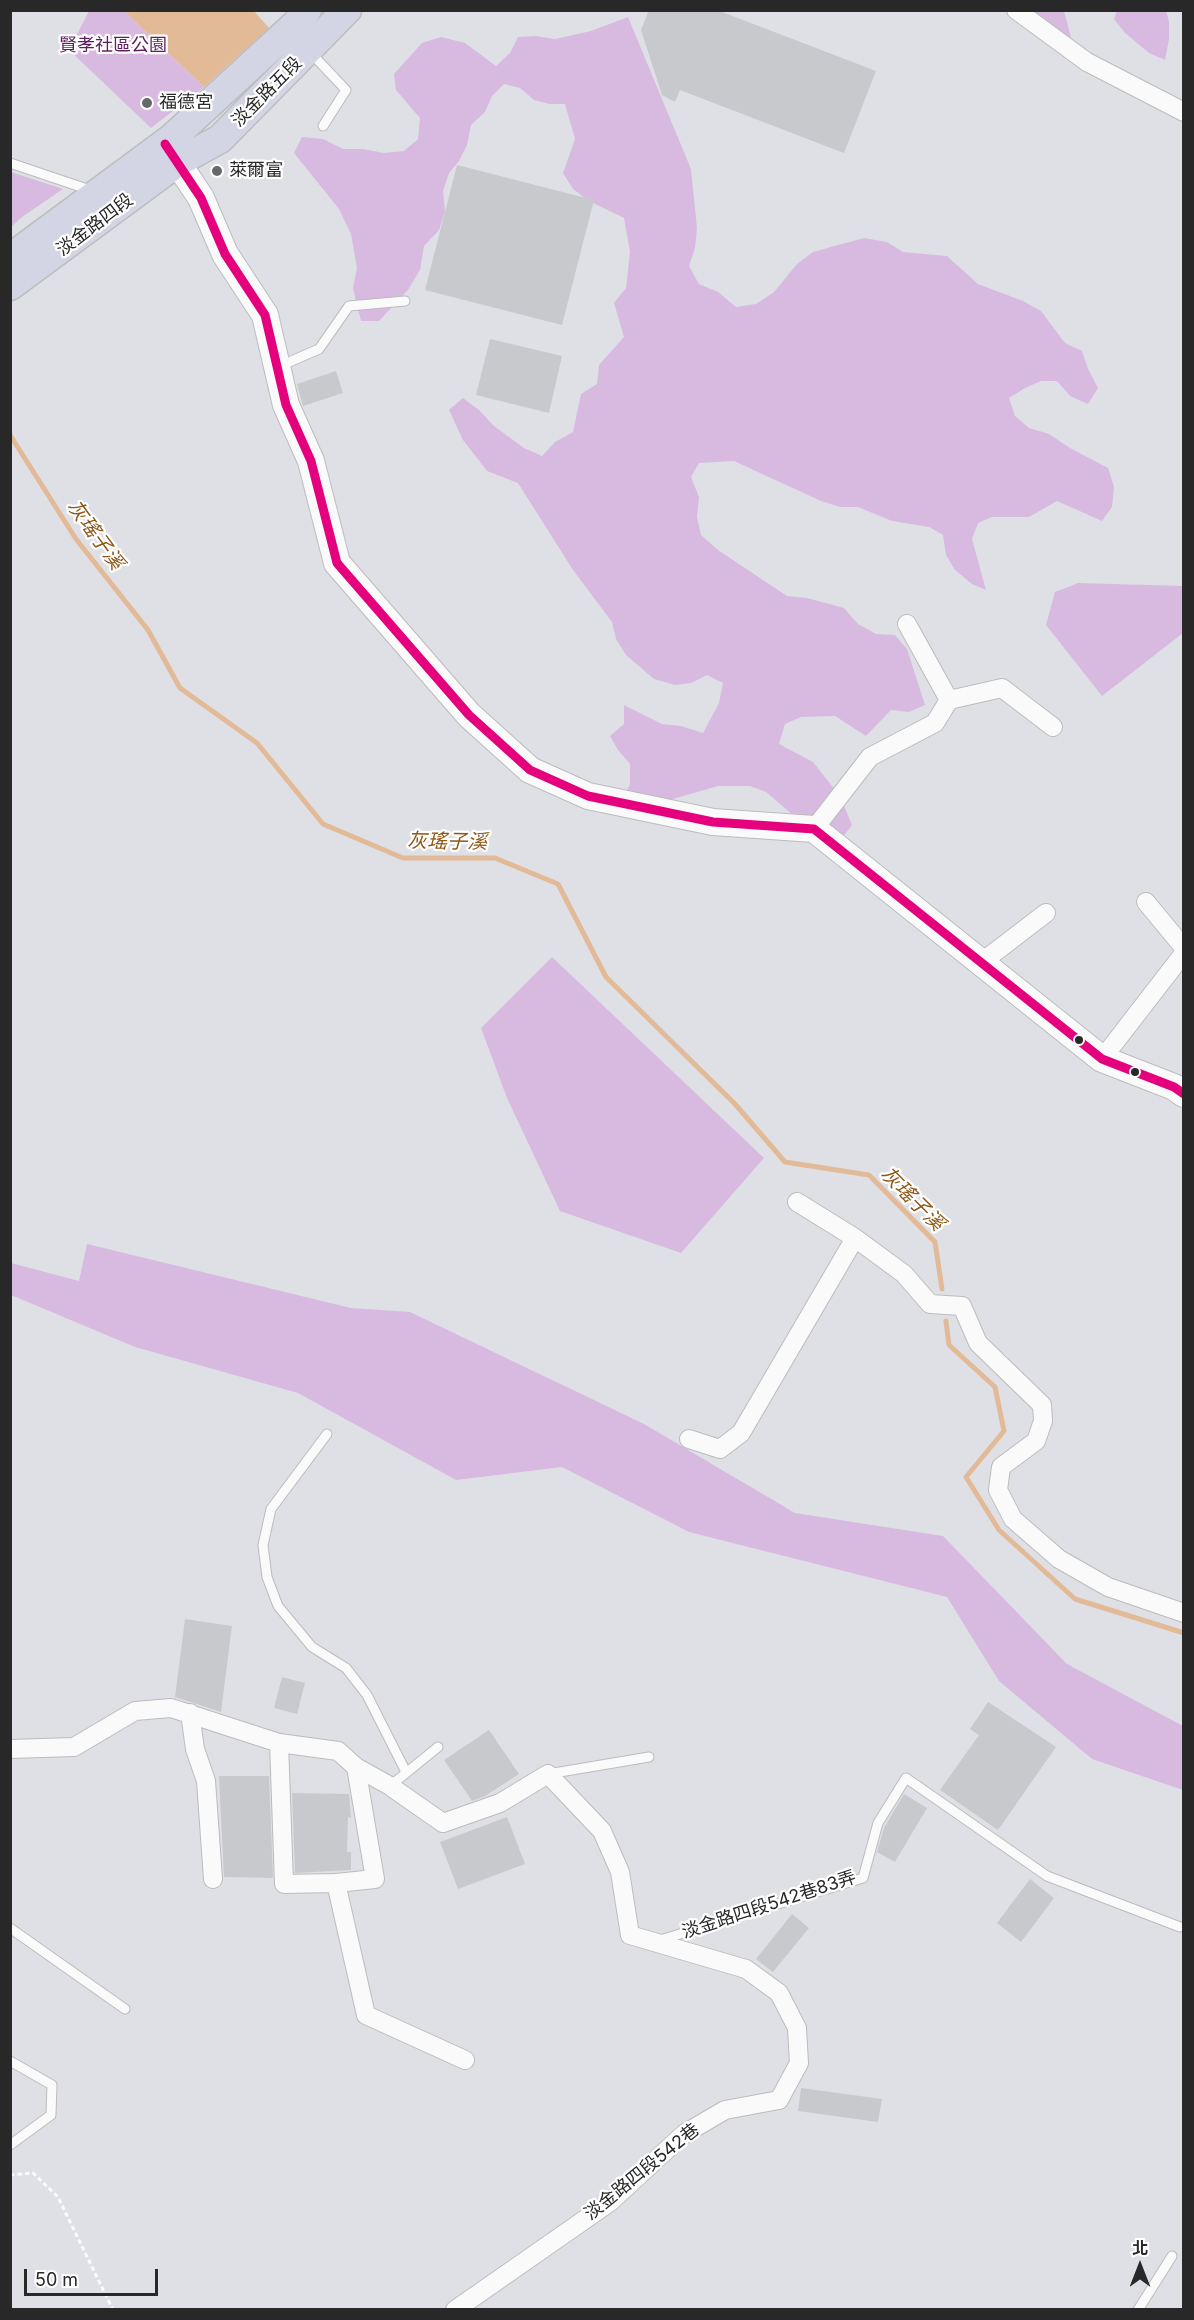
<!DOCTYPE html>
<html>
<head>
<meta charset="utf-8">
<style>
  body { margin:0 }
  #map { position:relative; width:1194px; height:2320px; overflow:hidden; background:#dee0e6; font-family:Inter,"Noto Sans TC",sans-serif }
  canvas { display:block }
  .frame { position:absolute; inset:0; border:12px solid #282828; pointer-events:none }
  .north { position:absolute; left:1110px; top:2236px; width:60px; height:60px; -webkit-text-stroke:4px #fff; paint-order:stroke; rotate:0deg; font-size:16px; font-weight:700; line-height:24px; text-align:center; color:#282828 }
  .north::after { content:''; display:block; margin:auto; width:21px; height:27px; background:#282828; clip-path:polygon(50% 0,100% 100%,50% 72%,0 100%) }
  .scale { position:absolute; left:24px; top:2269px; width:134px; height:27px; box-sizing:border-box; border:3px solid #282828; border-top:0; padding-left:8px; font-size:18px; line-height:21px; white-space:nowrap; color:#282828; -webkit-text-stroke:4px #fff; paint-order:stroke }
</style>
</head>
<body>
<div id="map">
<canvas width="1194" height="2320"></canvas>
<div class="frame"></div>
<div class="north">北</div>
<div class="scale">50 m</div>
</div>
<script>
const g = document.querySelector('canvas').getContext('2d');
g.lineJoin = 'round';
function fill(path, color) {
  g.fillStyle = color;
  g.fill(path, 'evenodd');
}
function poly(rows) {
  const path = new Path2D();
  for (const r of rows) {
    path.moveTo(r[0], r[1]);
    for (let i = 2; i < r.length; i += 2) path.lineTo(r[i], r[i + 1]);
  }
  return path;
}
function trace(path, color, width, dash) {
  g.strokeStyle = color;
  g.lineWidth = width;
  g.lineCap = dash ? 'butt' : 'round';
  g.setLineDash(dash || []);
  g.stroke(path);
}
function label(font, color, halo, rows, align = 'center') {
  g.font = font + ' Inter,"Noto Sans TC",sans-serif';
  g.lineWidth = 4.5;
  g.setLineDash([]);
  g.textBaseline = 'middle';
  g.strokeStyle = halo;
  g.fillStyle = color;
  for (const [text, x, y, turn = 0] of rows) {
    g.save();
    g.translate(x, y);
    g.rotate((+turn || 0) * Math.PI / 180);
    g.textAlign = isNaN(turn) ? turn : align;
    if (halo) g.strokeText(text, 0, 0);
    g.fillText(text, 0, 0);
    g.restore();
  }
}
const green = poly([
  [89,11,124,11,204,87,151,128,69,50],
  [1025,11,1064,11,1072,41],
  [1117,11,1166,11,1169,21,1169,39,1165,60,1149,53,1125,33,1114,19],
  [628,17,691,169,697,228,695,248,689,266,699,284,718,292,736,307,756,304,774,292,797,264,813,252,864,238,887,242,903,252,947,256,978,284,1023,301,1041,311,1065,343,1082,351,1088,369,1098,388,1088,404,1070,396,1057,381,1041,381,1025,388,1009,398,1015,416,1029,428,1049,434,1070,448,1108,468,1114,487,1112,507,1102,521,1057,501,1029,517,992,517,978,523,972,539,986,590,972,584,955,570,946,555,943,535,929,527,892,521,858,507,840,507,821,501,734,461,699,463,691,477,699,497,697,517,701,535,718,550,787,596,807,598,844,608,858,624,876,634,895,635,907,649,925,705,909,712,891,710,866,736,835,716,801,717,785,724,779,744,813,762,840,796,852,825,840,841,793,815,766,792,750,786,718,786,659,803,622,801,630,784,630,764,618,750,610,736,624,724,624,705,662,724,681,726,703,733,719,703,723,683,707,675,691,683,675,685,654,679,626,655,616,639,612,622,573,570,518,483,487,471,463,440,449,410,463,398,479,410,494,426,524,448,542,456,555,442,573,432,581,394,597,384,599,365,624,337,614,303,626,288,630,252,624,218,589,201,573,189,563,173,575,139,565,104,549,104,534,100,520,88,504,84,492,96,485,112,471,125,467,145,459,161,449,173,443,191,445,212,439,230,424,246,420,270,408,290,379,321,361,321,353,288,357,268,351,234,339,209,294,153,302,137,323,139,343,149,363,149,384,153,404,151,418,139,420,118,396,90,394,74,422,43,441,37,465,43,496,66,510,53,518,37,536,36,555,39,591,31],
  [11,172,63,189,22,217,11,227],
  [1078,583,1183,586,1183,633,1102,696,1046,625,1055,592],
  [552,957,764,1158,681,1253,560,1211,507,1098,481,1028],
  [87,1244,351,1308,410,1312,644,1424,795,1513,943,1536,1067,1664,1183,1726,1183,1790,1092,1759,999,1681,947,1597,689,1532,562,1467,456,1480,298,1393,135,1347,11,1295,11,1263,79,1281]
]);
const water = poly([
  [124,11,254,11,269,28,204,87]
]);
const stream = poly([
  [10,435,76,539,148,630,180,688,257,743,323,824,403,858,495,858,558,884,606,977,735,1104,785,1162,869,1175,935,1242,942,1289],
  [946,1321,949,1345,995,1387,1004,1431,966,1477,999,1530,1075,1599,1184,1633]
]);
const building = poly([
  [649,10,717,10,876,71,844,153,680,90,675,102,662,95,641,30],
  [457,165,594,200,562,325,425,290],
  [490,339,562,356,549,413,476,395],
  [336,371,343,393,303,406,297,384],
  [185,1619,232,1626,221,1712,175,1697],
  [282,1677,305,1683,297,1714,274,1708],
  [988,1702,1056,1747,998,1830,940,1790,979,1735,970,1729],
  [489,1730,519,1774,485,1796,472,1801,444,1760],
  [219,1776,269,1776,273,1878,224,1877],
  [292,1793,349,1794,351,1818,348,1817,347,1852,351,1852,351,1870,295,1873],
  [904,1794,927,1808,895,1862,877,1852,884,1828],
  [507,1817,525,1864,458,1889,440,1842],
  [1030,1879,1054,1898,1021,1942,997,1923],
  [792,1914,809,1928,773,1972,756,1959],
  [801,2088,882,2099,878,2122,798,2111]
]);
const path = poly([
  [10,2175,33,2173,58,2197,113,2310]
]);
const lane = poly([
  [311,53,346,90,323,126],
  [10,163,93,191],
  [280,366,319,349,349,306,405,301],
  [327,1434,271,1509,263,1545,267,1577,278,1606,312,1647,346,1668,367,1695,406,1772],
  [548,1774,649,1757],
  [390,1786,438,1747],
  [10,1928,125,2009],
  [657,1941,863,1878,878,1823,906,1778,1047,1876,1180,1927],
  [10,2061,52,2085,51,2115,10,2145],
  [1138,2310,1172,2256]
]);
const street = poly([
  [1016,10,1087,62,1184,112],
  [907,624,949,700],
  [814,829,870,757,935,723,949,700,1002,688,1053,727],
  [1146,902,1184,948],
  [982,962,1046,913],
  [1102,1059,1184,953],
  [797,1202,855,1238],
  [689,1439,720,1449,741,1433,855,1238,904,1274,930,1304,962,1306,978,1343,1042,1405,1043,1421,1036,1441,1001,1467,998,1490,1013,1519,1059,1559,1108,1587,1184,1613],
  [190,1713,195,1749,206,1781,213,1879],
  [279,1743,284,1884,336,1883,366,2015,465,2060],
  [10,1749,74,1747,135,1711,171,1708,279,1743,338,1751,356,1767,390,1786,443,1823,500,1803,548,1774,602,1831,620,1872,630,1935,746,1969,779,1993,797,2028,799,2063,779,2100,725,2110,684,2134,610,2202,455,2310],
  [336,1883,375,1879,356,1767]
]);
const secondary = poly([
  [167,147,201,198,225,254,265,315,286,405,311,461,337,563,469,715,530,770,588,796,713,822,814,829,1102,1059,1174,1087,1184,1094]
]);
const primary = poly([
  [10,258,172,138,296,24,307,10],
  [10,286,178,162,220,139,347,10]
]);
const bus1 = poly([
  [165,144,201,198,225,254,265,315,286,405,311,461,337,563,469,715,530,770,588,796,713,822,814,829,1102,1059,1174,1087,1184,1094]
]);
const markers = [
  [147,103,6,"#68686a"],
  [217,171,6,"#68686a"],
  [1079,1040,5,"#282828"],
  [1135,1072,5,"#282828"]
];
const parkNames = [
  ["賢孝社區公園",113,46]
];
const streetNames = [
  ["淡金路五段",267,92,-45],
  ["淡金路四段",95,225,-37],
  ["淡金路四段542巷83弄",769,1905,-18],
  ["淡金路四段542巷",642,2172,-39]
];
const poiNames = [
  ["福德宮",159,103],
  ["萊爾富",229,171]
];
const waterNames = [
  ["灰瑤子溪",95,535,54],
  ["灰瑤子溪",447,842,1],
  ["灰瑤子溪",912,1199,45]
];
fill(green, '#d8bae1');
fill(water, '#e3ba97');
trace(stream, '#e3ba97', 5);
fill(building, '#c8c9cd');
trace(lane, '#bcbcbc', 11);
trace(street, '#bcbcbc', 20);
trace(secondary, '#bcbcbc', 28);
trace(primary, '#bcbdbf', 31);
trace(path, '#fafafb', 3, [4.5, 3]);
trace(lane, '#fafafb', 9);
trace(street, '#fafafb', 18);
trace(secondary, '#fafafb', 26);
trace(primary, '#d4d5e4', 28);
trace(bus1, '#e5007d', 9);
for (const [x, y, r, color] of markers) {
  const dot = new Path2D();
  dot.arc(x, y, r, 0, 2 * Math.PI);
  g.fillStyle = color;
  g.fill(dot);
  trace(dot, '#fff', 2);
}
label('18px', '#5f1f5f', '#fff', parkNames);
label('18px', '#282828', '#fff', streetNames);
label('18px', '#282828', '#fff', poiNames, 'left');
label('italic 20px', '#8e5817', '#fff', waterNames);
</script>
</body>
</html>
